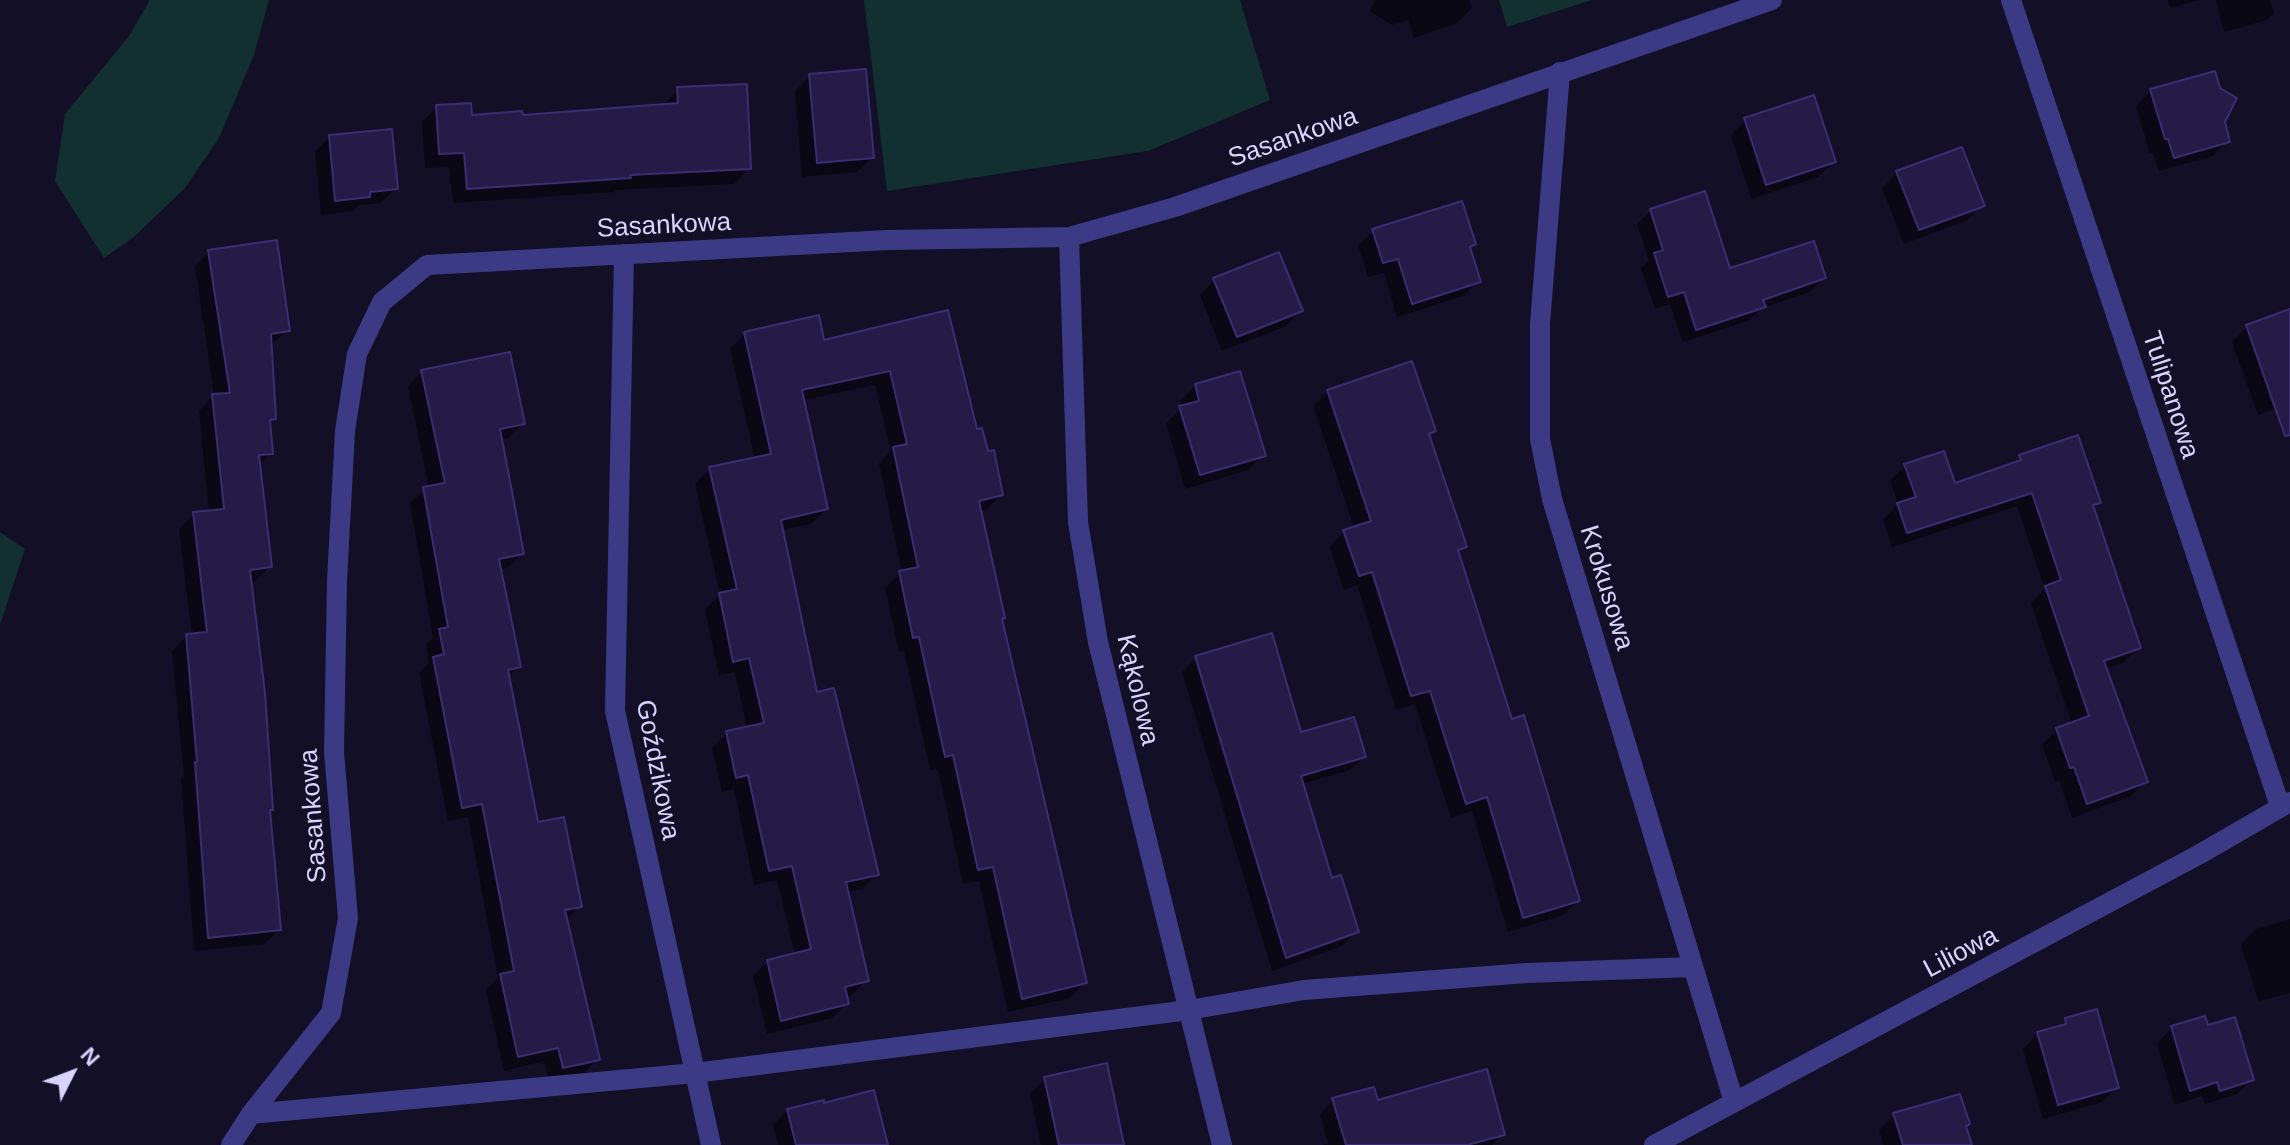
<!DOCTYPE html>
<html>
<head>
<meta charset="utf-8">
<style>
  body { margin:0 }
  #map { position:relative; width:2290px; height:1145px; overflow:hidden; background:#130f26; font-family:Helvetica,sans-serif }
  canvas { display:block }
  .north { position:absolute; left:32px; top:1033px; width:80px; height:80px; -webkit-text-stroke:6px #130f26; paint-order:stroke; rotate:48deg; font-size:22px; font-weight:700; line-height:32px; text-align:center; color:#d9d4ff }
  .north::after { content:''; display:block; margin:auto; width:28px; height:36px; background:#d9d4ff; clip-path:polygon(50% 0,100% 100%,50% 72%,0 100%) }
</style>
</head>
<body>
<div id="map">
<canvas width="2290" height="1145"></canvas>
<div class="north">N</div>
</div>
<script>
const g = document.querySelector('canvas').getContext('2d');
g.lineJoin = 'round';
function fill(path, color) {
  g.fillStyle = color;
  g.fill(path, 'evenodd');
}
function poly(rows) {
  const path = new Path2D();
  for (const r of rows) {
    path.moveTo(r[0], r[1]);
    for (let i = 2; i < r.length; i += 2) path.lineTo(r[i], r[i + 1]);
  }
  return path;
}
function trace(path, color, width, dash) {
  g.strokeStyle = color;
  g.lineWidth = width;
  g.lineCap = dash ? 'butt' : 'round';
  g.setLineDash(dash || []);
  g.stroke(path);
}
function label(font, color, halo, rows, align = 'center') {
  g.font = font + ' Helvetica,sans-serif';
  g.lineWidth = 6;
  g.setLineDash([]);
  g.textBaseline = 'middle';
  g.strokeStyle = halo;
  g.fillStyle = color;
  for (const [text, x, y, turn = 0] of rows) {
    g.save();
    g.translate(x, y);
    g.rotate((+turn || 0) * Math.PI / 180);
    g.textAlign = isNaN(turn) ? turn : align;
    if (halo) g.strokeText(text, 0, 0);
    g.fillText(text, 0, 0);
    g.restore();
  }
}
const green = poly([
  [150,0,269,0,254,55,219,138,185,188,134,237,104,258,55,181,65,114,129,36],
  [864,0,1240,0,1270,100,1148,151,887,191],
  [1499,0,1592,0,1507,27],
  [0,532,25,549,0,625]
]);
const shadow = poly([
  [1375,0,1469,0,1472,8,1457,23,1414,38,1408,20,1392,25,1370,11],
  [2168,0,2199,0,2171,8],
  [2216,0,2270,0,2274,13,2267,20,2224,32],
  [810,76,872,157,857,172,802,177,795,91],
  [678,89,749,169,734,184,616,190,614,192,453,203,449,167,425,168,422,122,437,107,470,117,521,117,663,107],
  [2151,91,2223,122,2228,141,2213,156,2159,171,2153,153,2150,153,2136,106],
  [1746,120,1833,162,1818,177,1751,199,1731,135],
  [330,137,396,188,381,203,359,205,353,211,321,215,315,152],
  [1897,173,1982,205,1967,220,1904,244,1882,188],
  [1651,211,1729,270,1824,278,1810,292,1762,308,1750,320,1683,342,1670,304,1655,309,1641,268,1649,261,1637,224],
  [1373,231,1473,244,1468,249,1478,281,1463,296,1397,317,1384,273,1368,277,1358,245],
  [209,252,287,331,270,346,274,418,268,424,271,453,258,466,270,567,255,581,250,582,279,930,264,944,194,951,181,778,184,776,172,651,187,636,192,636,179,529,194,514,209,512,199,411,214,395,195,266],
  [1215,280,1300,311,1286,326,1222,351,1200,295],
  [947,312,975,432,1001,495,986,510,979,511,1000,620,1084,983,1070,998,1008,1012,979,881,963,884,938,769,930,770,904,651,899,652,885,588,902,572,879,463,891,451,875,385,803,400,826,509,811,524,782,530,816,694,877,874,862,889,846,892,867,980,852,995,845,997,847,1003,832,1018,767,1034,753,976,768,961,795,955,777,880,754,885,734,789,722,792,712,748,727,733,747,729,735,672,719,675,705,610,720,594,695,484,710,469,755,459,730,349,745,334,823,343],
  [2290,313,2290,403,2258,415,2232,342,2247,327],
  [422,372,523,423,508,438,500,439,522,554,507,568,499,570,518,667,507,678,536,825,580,906,565,921,598,1059,583,1074,549,1081,544,1061,504,1071,486,990,498,978,468,817,448,821,419,673,429,663,426,645,433,638,410,503,424,489,429,488,408,386],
  [1196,385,1263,455,1248,470,1185,489,1166,423,1183,407,1181,400],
  [1328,391,1434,431,1428,436,1465,547,1457,554,1511,722,1578,900,1563,915,1508,932,1472,811,1451,818,1415,704,1396,710,1357,585,1344,590,1330,547,1344,532,1354,528,1313,406],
  [2020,457,2098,502,2092,509,2139,647,2124,662,2105,669,2146,781,2131,796,2072,818,2059,780,2055,782,2042,745,2057,730,2072,724,2031,603,2045,589,2017,506,1892,547,1883,520,1898,504,1890,481,1905,466,1954,486,2012,466],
  [1196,658,1300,735,1364,756,1350,770,1301,784,1331,881,1356,932,1342,946,1272,971,1182,672],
  [2290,919,2290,993,2258,1001,2241,944,2256,929],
  [2067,1020,2117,1087,2102,1102,2043,1119,2023,1049,2038,1034,2058,1028],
  [2172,1028,2207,1028,2252,1079,2237,1094,2205,1104,2202,1096,2175,1105,2157,1043],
  [1045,1079,1117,1145,1041,1145,1030,1094],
  [1334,1100,1376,1102,1503,1134,1492,1145,1322,1145,1328,1143,1320,1114],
  [788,1110,886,1145,778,1145,773,1125],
  [1894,1115,1964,1127,1970,1145,1884,1145,1879,1130]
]);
const building = poly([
  [866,69,874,158,817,163,809,74,866,69],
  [2215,71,2220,88,2237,98,2225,122,2230,142,2174,158,2168,139,2165,139,2150,89,2215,71],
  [747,84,751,169,630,175,631,178,467,189,464,153,439,154,436,105,471,103,472,115,522,111,523,115,678,103,677,87,747,84],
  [1814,95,1836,162,1766,185,1744,118,1814,95],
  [392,129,398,189,370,192,370,197,335,201,329,135,392,129],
  [1962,147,1985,206,1919,230,1896,171,1962,147],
  [1705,191,1730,268,1814,241,1826,278,1763,300,1766,307,1696,330,1684,292,1668,297,1654,253,1663,250,1650,209,1705,191],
  [1462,201,1476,244,1470,247,1481,282,1412,304,1398,259,1383,263,1372,229,1462,201],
  [277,240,290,331,271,334,276,419,270,420,273,454,259,455,272,567,250,570,265,693,273,810,270,810,281,930,208,938,195,762,197,762,186,634,207,632,193,512,224,509,212,394,230,393,208,250,277,240],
  [1279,252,1303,311,1237,337,1213,278,1279,252],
  [2290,309,2290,435,2285,436,2246,325,2290,309],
  [948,310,977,429,982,428,988,451,994,450,1003,495,979,501,1005,618,1002,619,1087,983,1022,999,993,867,978,870,953,755,945,757,919,637,913,638,899,571,918,567,893,447,907,444,890,371,802,390,828,509,781,520,817,692,834,688,879,875,846,882,869,981,845,987,849,1004,781,1021,767,960,811,949,792,866,769,871,748,775,736,778,726,731,764,723,749,658,733,662,719,593,737,589,709,467,771,454,744,332,819,315,824,340,948,310],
  [510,352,525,424,500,429,524,554,499,559,521,667,508,670,538,822,564,817,582,907,565,910,600,1060,563,1068,558,1048,518,1057,500,974,514,971,482,804,462,808,433,657,444,654,439,629,448,627,423,487,445,483,421,370,510,352],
  [1412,361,1436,431,1429,434,1467,547,1458,550,1512,719,1524,715,1580,901,1523,918,1487,797,1466,804,1430,691,1411,696,1372,572,1359,576,1343,530,1371,521,1327,390,1412,361],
  [1240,371,1266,456,1200,475,1179,406,1199,401,1195,384,1240,371],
  [2078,435,2101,503,2093,505,2141,648,2104,661,2148,782,2087,804,2074,767,2070,768,2056,728,2089,716,2045,586,2061,580,2032,493,1907,533,1897,503,1916,497,1904,464,1944,451,1955,483,2021,460,2019,455,2078,435],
  [1272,633,1301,732,1354,717,1366,757,1301,776,1332,878,1341,875,1359,932,1286,958,1195,656,1272,633],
  [2097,1009,2119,1088,2058,1105,2037,1032,2066,1024,2065,1018,2097,1009],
  [2205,1016,2208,1025,2235,1017,2254,1080,2220,1091,2217,1082,2190,1091,2171,1026,2205,1016],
  [1107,1063,1124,1145,1059,1145,1044,1077,1107,1063],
  [1487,1069,1505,1135,1467,1145,1346,1145,1332,1098,1374,1087,1378,1100,1487,1069],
  [874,1090,888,1145,796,1145,787,1109,824,1100,824,1103,874,1090],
  [1960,1094,1970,1124,1966,1126,1972,1145,1903,1145,1893,1113,1960,1094]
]);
const minor = poly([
  [2011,0,2280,806],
  [1560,72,1540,324,1540,439,1552,499,1734,1102],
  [1069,237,1078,522,1098,642,1222,1145],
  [624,254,615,711,711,1145],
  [251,1114,695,1073,1189,1010,1304,990,1527,973,1693,967],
  [231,1145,251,1114,331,1013,348,918,334,752,337,581,345,431,357,354,382,302,427,265,888,240,1069,237,1175,207,1772,0],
  [1654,1145,2200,854,2290,802]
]);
const streetNames = [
  ["Sasankowa",1293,138,-19],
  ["Sasankowa",664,226,-3],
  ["Tulipanowa",2170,395,72],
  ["Krokusowa",1606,588,73],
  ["Kąkolowa",1137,690,77],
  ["Goździkowa",657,770,79],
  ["Sasankowa",314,816,-94],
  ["Liliowa",1961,953,-28]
];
fill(green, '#12302f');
fill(shadow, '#0007');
fill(building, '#241b47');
trace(building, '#3b2d73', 2);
trace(minor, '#3d3a85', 20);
label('26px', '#d9d4ff', '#130f26', streetNames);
</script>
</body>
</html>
